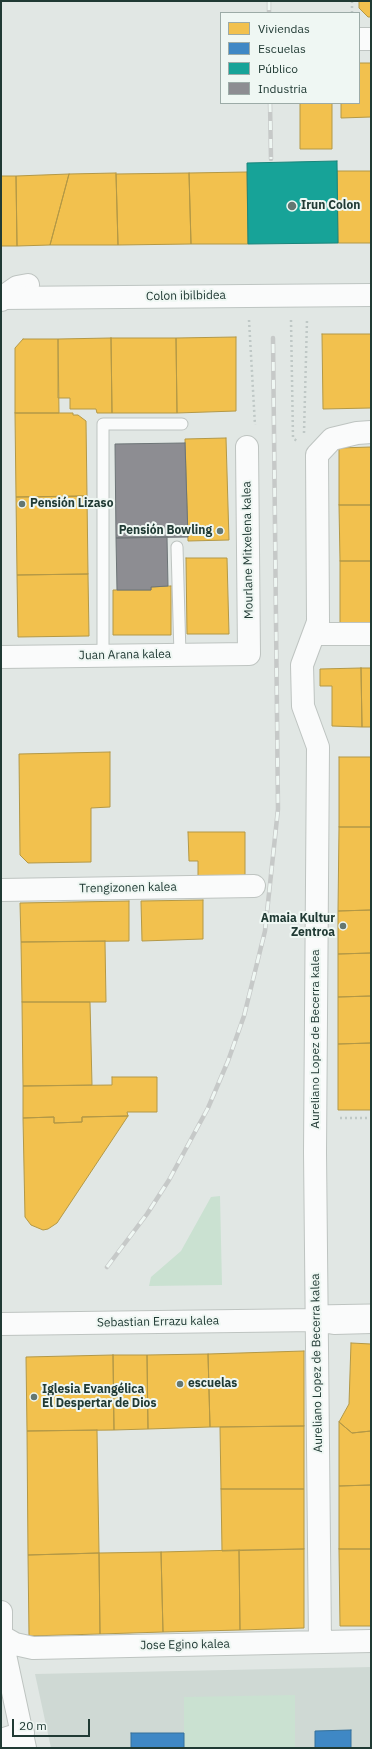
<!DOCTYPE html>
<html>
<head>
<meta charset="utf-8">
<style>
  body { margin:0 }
  #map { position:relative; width:372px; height:1749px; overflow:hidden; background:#e1e7e4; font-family:"IBM Plex Sans",sans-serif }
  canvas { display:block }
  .frame { position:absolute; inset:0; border:2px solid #203a34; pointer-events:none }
  .legend { position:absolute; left:220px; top:12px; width:140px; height:92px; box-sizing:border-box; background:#eff7f3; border:1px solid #9caba7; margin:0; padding:5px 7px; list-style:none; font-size:12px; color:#203a34 }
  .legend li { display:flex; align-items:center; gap:8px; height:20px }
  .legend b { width:20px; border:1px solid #9caba7 }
  .scale { position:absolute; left:12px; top:1719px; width:78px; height:18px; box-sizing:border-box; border:2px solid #203a34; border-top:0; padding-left:5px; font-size:12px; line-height:14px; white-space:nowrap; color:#203a34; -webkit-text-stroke:3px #eff7f3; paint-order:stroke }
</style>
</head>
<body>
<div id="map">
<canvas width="372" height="1749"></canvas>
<div class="frame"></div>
<ul class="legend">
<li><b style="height:11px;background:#f2c14e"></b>Viviendas</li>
<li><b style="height:11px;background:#3f88c5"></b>Escuelas</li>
<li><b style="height:11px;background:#17a398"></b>Público</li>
<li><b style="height:11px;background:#8d8d92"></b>Industria</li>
</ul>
<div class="scale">20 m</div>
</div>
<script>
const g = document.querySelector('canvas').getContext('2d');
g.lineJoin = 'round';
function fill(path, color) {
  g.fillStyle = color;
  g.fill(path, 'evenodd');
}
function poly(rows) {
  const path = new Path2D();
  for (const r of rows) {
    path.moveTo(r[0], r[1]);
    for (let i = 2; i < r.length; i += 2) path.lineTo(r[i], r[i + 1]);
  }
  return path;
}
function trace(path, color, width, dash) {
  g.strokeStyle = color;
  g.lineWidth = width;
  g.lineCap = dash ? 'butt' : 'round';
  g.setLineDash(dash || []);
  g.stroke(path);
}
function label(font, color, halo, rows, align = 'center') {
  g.font = font + ' "IBM Plex Sans",sans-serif';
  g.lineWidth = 4;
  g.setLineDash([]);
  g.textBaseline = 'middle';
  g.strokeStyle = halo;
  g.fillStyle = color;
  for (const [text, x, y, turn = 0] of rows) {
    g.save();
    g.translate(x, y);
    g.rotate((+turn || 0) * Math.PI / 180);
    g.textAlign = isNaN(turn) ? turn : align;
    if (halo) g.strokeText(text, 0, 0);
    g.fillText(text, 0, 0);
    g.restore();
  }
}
const built = poly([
  [371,1667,371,1748,51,1748,35,1674]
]);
const green = poly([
  [220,1196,222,1285,149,1286,151,1277,181,1251,211,1197],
  [295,1695,295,1748,184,1748,184,1697]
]);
const homes = poly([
  [359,1,371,1,371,17,368,17,359,8,359,1],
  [359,63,371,63,371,117,341,118,341,103,359,103,359,63],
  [300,103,332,103,332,149,300,149,300,103],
  [337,171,371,171,371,243,338,243,337,171],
  [247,172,248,244,191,244,189,173,247,172],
  [116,173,118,245,50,245,69,174,116,173],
  [189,173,191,244,118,245,116,174,189,173],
  [69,174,50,245,17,246,16,176,69,174],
  [1,176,16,176,17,246,1,246,1,176],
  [322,334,371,334,371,408,323,409,322,334],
  [236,337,236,411,177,413,176,338,236,337],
  [111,338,176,338,177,413,112,413,111,338],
  [111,338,112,413,97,413,96,409,70,409,70,398,58,398,58,339,111,338],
  [23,339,58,339,59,413,15,413,15,348,23,339],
  [15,413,73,413,73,415,78,415,86,421,87,496,16,497,15,413],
  [226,438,229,540,188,541,185,439,226,438],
  [371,447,371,505,339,505,339,448,371,447],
  [87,496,88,574,17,575,16,497,87,496],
  [339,505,371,505,371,561,340,561,339,505],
  [186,558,227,558,229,634,187,634,186,558],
  [340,561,371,561,371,629,340,630,340,561],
  [88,574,89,636,18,637,17,575,88,574],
  [171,586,171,635,113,635,113,590,151,590,151,587,171,586],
  [361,668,371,668,371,727,362,727,361,668],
  [361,668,362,727,332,726,332,686,320,686,320,669,361,668],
  [110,752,110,807,91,808,91,862,28,863,20,855,19,754,110,752],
  [339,757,371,757,371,827,339,827,339,757],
  [339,827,371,827,371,910,338,911,339,827],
  [188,832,245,832,245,876,198,877,198,861,189,861,188,832],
  [203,900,203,939,142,941,141,901,203,900],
  [129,901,129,941,21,942,20,903,129,901],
  [371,910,371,953,338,954,338,911,371,910],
  [105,941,106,1002,22,1002,21,942,105,941],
  [371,953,371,996,338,997,338,954,371,953],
  [371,996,371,1043,338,1044,338,997,371,996],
  [22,1002,90,1002,92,1085,23,1086,22,1002],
  [371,1043,371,1110,338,1110,338,1044,371,1043],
  [112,1077,157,1077,157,1112,127,1112,128,1116,82,1117,82,1122,54,1123,54,1117,23,1118,23,1086,112,1085,112,1077],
  [128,1116,57,1223,48,1229,43,1230,31,1225,25,1217,23,1118,54,1117,54,1123,82,1122,82,1117,128,1116],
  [351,1343,371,1344,371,1431,352,1433,339,1422,349,1404,351,1343],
  [304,1351,304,1426,210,1427,208,1354,304,1351],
  [208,1354,210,1427,148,1429,147,1355,208,1354],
  [113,1355,147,1355,148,1429,114,1430,113,1355],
  [113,1355,114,1430,27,1431,26,1357,113,1355],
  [339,1422,352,1433,371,1431,371,1485,339,1486,339,1422],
  [304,1426,304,1489,221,1489,220,1427,304,1426],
  [97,1430,99,1553,28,1555,27,1431,97,1430],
  [371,1485,371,1549,339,1549,339,1486,371,1485],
  [221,1489,304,1489,304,1549,222,1551,221,1489],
  [304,1549,304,1628,240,1630,239,1550,304,1549],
  [339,1549,371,1549,371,1626,340,1626,339,1549],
  [239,1550,240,1630,163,1632,161,1552,239,1550],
  [161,1552,163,1632,100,1634,99,1553,161,1552],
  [99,1553,100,1634,29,1636,28,1555,99,1553]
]);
const schools = poly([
  [351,1730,351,1748,315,1748,315,1731,351,1730],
  [131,1733,184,1733,184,1748,131,1748,131,1733]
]);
const public = poly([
  [337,161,338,243,248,244,247,163,337,161]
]);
const industry = poly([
  [185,443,188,537,116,538,115,444,185,443],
  [167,537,168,586,151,587,151,590,117,590,116,538,167,537]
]);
const path = poly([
  [352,13,352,1],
  [249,320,255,425],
  [291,320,293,438,297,441],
  [304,433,307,320],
  [340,1118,371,1118]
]);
const lane = poly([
  [177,547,180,655],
  [103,656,103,424,182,424],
  [316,1311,371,1310]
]);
const street = poly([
  [359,39,371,39],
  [1,300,7,294,17,287,28,285],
  [314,634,371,634],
  [1,657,249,654,247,447],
  [1,890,254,886],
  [1,1324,316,1320,334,1323,371,1322],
  [1,1612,1,1636,25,1748],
  [1,1636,15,1644,33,1648,371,1641],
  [320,1642,315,1152,318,747,303,706,302,665,318,622,317,455,332,439,357,433,371,432],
  [1,1740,23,1733]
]);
const secondary = poly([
  [1,298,371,295]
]);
const rail = poly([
  [269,1,269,13],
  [270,103,271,159],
  [107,1267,147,1214,169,1180,208,1108,228,1061,244,1016,265,931,278,809,273,338]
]);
const markers = [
  [292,206,5,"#647772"],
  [22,504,4,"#647772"],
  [220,531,4,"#647772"],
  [343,926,4,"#647772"],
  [180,1384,4,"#647772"],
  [34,1397,4,"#647772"]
];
const poiNames = [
  ["Irun Colon",301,206],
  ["Pensión Lizaso",30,504],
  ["Pensión Bowling",212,531,"right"],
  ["Amaia Kultur",335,919,"right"],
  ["Zentroa",335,933,"right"],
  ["escuelas",188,1384],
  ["Iglesia Evangélica",42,1390],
  ["El Despertar de Dios",42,1404]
];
const streetNames = [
  ["Colon ibilbidea",186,296,-1],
  ["Mourlane Mitxelena kalea",248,550,-91],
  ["Juan Arana kalea",125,655,-1],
  ["Trengizonen kalea",128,888,-1],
  ["Aureliano Lopez de Becerra kalea",316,1039,-90],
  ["Sebastian Errazu kalea",158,1322,-1],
  ["Aureliano Lopez de Becerra kalea",317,1363,-91],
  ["Jose Egino kalea",185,1645,-1]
];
fill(built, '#cfd9d4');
fill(green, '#cae1d1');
fill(homes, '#f2c14e');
trace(homes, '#b39846', 1);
fill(schools, '#3f88c5');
trace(schools, '#36719a', 1);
fill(public, '#17a398');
trace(public, '#1a847a', 1);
fill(industry, '#8d8d92');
trace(industry, '#6c7476', 1);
trace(lane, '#bec4c1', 13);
trace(street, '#bec4c1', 24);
trace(secondary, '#bec5c2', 24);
trace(path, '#bfc8c6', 2.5, [2, 3]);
trace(lane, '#fafbfb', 11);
trace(street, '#fafbfb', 22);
trace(secondary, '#fafbfb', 22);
trace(rail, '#c6c9c8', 4.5);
trace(rail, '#eff7f3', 3, [9]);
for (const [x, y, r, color] of markers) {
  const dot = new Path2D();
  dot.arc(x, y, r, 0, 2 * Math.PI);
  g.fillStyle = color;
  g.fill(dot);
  trace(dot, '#eff7f3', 1.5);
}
label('bold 12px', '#203a34', '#eff7f3', poiNames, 'left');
label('12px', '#203a34', '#eff7f3', streetNames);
</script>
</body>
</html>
